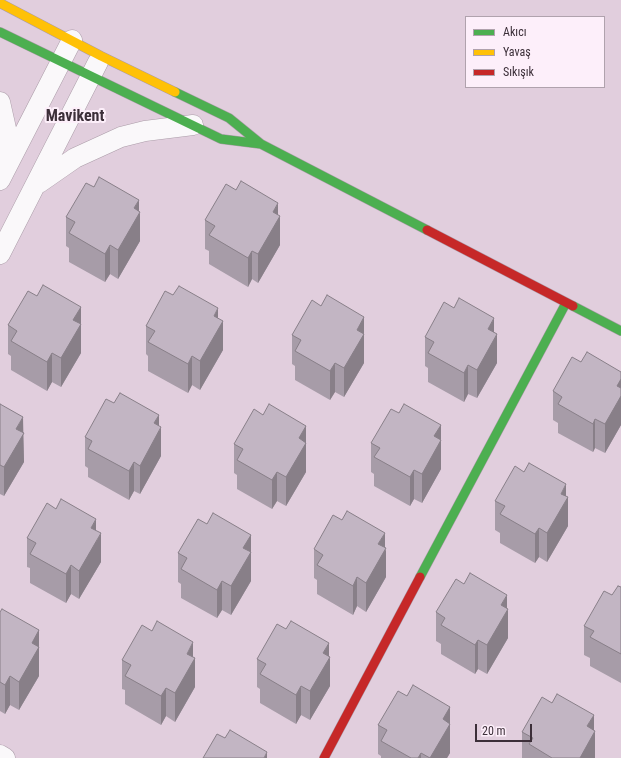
<!DOCTYPE html>
<html>
<head>
<meta charset="utf-8">
<style>
  body { margin:0 }
  #map { position:relative; width:621px; height:758px; overflow:hidden; background:#e1cedd; font-family:"Roboto Condensed",sans-serif }
  canvas { display:block }
  .legend { position:absolute; left:465px; top:16px; width:140px; height:72px; box-sizing:border-box; background:#fdeffa; border:1px solid #b0a2ad; margin:0; padding:5px 7px; list-style:none; font-size:12px; color:#3c2f39 }
  .legend li { display:flex; align-items:center; gap:8px; height:20px }
  .legend b { width:20px; border:1px solid #b0a2ad }
  .scale { position:absolute; left:475px; top:724px; width:57px; height:18px; box-sizing:border-box; border:2px solid #3c2f39; border-top:0; padding-left:5px; font-size:12px; line-height:14px; white-space:nowrap; color:#3c2f39; -webkit-text-stroke:3px #fdeffa; paint-order:stroke }
</style>
</head>
<body>
<div id="map">
<canvas width="621" height="758"></canvas>
<ul class="legend">
<li><b style="height:5px;background:#4caf50"></b>Akıcı</li>
<li><b style="height:5px;background:#ffc107"></b>Yavaş</li>
<li><b style="height:5px;background:#c62828"></b>Sıkışık</li>
</ul>
<div class="scale">20 m</div>
</div>
<script>
const g = document.querySelector('canvas').getContext('2d');
g.lineJoin = 'round';
function poly(rows) {
  const path = new Path2D();
  for (const r of rows) {
    path.moveTo(r[0], r[1]);
    for (let i = 2; i < r.length; i += 2) path.lineTo(r[i], r[i + 1]);
  }
  return path;
}
function trace(path, color, width, dash) {
  g.strokeStyle = color;
  g.lineWidth = width;
  g.lineCap = dash ? 'butt' : 'round';
  g.setLineDash(dash || []);
  g.stroke(path);
}
function fill(path, color) {
  g.fillStyle = color;
  g.fill(path, 'evenodd');
}
function label(font, color, halo, rows, align = 'center') {
  g.font = font + ' "Roboto Condensed",sans-serif';
  g.lineWidth = 4;
  g.setLineDash([]);
  g.textBaseline = 'middle';
  g.strokeStyle = halo;
  g.fillStyle = color;
  for (const [text, x, y, turn = 0] of rows) {
    g.save();
    g.translate(x, y);
    g.rotate((+turn || 0) * Math.PI / 180);
    g.textAlign = isNaN(turn) ? turn : align;
    if (halo) g.strokeText(text, 0, 0);
    g.fillText(text, 0, 0);
    g.restore();
  }
}
const street = poly([
  [0,102,7,133,7,163],
  [0,180,72,40],
  [39,183,75,158,121,137,145,131,193,125],
  [0,254,98,62],
  [0,755,5,758]
]);
const fast = poly([
  [0,32,221,139,261,144],
  [175,92,229,118,261,144,427,230],
  [573,306,621,331],
  [420,577,566,303]
]);
const slow = poly([
  [0,3,101,56,175,92]
]);
const jam = poly([
  [427,230,573,306],
  [324,758,420,577]
]);
const wall = poly([
  [139,211,140,241,118,279,110,274,105,282,69,262,69,248,66,246,66,217],
  [278,215,280,245,258,283,252,279,248,287,209,264,209,251,205,249,205,220],
  [173,295,218,319,223,350,200,390,192,385,188,393,148,371,148,356,146,354,146,326],
  [37,296,81,307,81,353,61,387,52,382,47,391,11,370,11,356,8,354,8,325],
  [364,317,364,363,344,397,335,392,330,400,295,380,295,366,292,364,292,335],
  [494,332,497,363,477,398,468,394,464,402,428,382,428,368,425,366,425,337],
  [621,372,621,425,605,453,595,448,593,452,558,433,558,423,553,420,553,391],
  [0,404,23,433,24,462,4,496,0,494],
  [399,413,441,425,441,469,422,503,414,499,410,506,374,486,374,474,371,472,371,443],
  [263,415,306,426,306,472,286,506,277,501,272,509,237,489,237,475,234,473,234,444],
  [159,426,161,456,140,494,134,491,129,500,88,477,88,468,85,466,85,437],
  [566,497,568,526,547,562,539,557,535,563,500,543,500,533,495,530,495,501],
  [207,524,251,535,251,581,231,615,222,610,217,618,181,598,181,584,178,582,178,553],
  [96,531,101,562,79,599,71,594,66,603,30,583,30,568,27,567,27,538],
  [314,549,386,577,366,612,357,606,353,615,317,594,317,580,314,578],
  [621,587,621,683,590,666,590,658,584,655,584,626,612,595],
  [507,609,508,638,487,674,478,669,475,674,441,654,441,644,436,641,436,612],
  [0,612,39,630,39,676,19,710,10,705,5,714,0,711],
  [329,657,330,686,310,720,301,715,296,724,260,703,260,689,257,687,257,659],
  [193,658,195,687,175,722,166,716,161,725,125,704,125,690,122,689,122,660],
  [407,696,450,707,450,753,447,758,381,758,381,756,378,754,378,725],
  [594,730,595,758,522,758,522,732]
]);
const shadedWall = poly([
  [139,200,139,214,140,212,140,241,118,279,118,250,134,208],
  [278,203,278,219,280,216,280,245,258,283,258,254,273,212],
  [110,245,110,274,105,282,105,254],
  [252,251,252,279,248,287,248,258],
  [81,307,81,353,61,387,61,358,73,320],
  [218,308,218,328,223,321,223,350,200,390,200,361,214,316],
  [364,317,364,363,344,397,344,368,357,330],
  [494,318,494,339,497,334,497,363,477,398,477,370,488,329],
  [52,353,52,382,47,391,47,362],
  [192,356,192,385,188,393,188,364],
  [335,363,335,392,330,400,330,371],
  [468,365,468,394,464,402,464,373],
  [621,379,621,425,605,453,605,424,617,386],
  [159,415,159,431,161,427,161,456,140,494,140,466,154,423],
  [23,417,24,462,4,496,4,467,16,429],
  [595,419,595,448,593,452,593,424],
  [441,425,441,469,422,503,422,474,434,436],
  [306,426,306,472,286,506,286,477,299,438],
  [134,462,134,491,129,500,129,471],
  [414,470,414,499,410,506,410,477],
  [277,472,277,501,272,509,272,480],
  [566,484,566,499,568,497,568,526,547,562,547,533,561,494],
  [96,519,96,542,101,533,101,562,79,599,79,571,91,528],
  [539,528,539,557,535,563,535,534],
  [385,533,385,551,386,548,386,577,366,612,366,583,378,544],
  [251,535,251,581,231,615,231,586,243,548],
  [71,565,71,594,66,603,66,574],
  [357,577,357,606,353,615,353,586],
  [222,581,222,610,217,618,217,590],
  [507,595,507,611,508,609,508,638,487,674,487,645,501,605],
  [39,630,39,676,19,710,19,682,32,643],
  [478,640,478,669,475,674,475,645],
  [193,642,193,661,195,658,195,687,175,722,175,693,187,654],
  [329,643,329,659,330,657,330,686,310,720,310,691,323,653],
  [10,676,10,705,5,714,5,685],
  [301,686,301,715,296,724,296,695],
  [166,688,166,716,161,725,161,696],
  [450,707,450,753,447,758,430,758,443,719],
  [594,715,594,733,595,731,595,758,580,758,587,726],
  [267,752,267,758,264,758],
  [421,753,421,758,418,758]
]);
const building = poly([
  [99,177,139,200,134,208,140,212,118,250,110,245,105,254,69,233,75,222,66,217,86,183,94,187,99,177],
  [241,181,278,203,273,212,280,216,258,254,252,251,248,258,209,235,215,226,205,220,226,184,236,190,241,181],
  [43,285,81,307,73,320,81,324,61,358,52,353,47,362,11,341,17,331,8,325,28,291,37,296,43,285],
  [179,286,218,308,214,316,223,321,200,361,192,356,188,364,148,342,155,331,146,326,165,291,173,295,179,286],
  [327,295,364,317,357,330,364,334,344,368,335,363,330,371,295,351,301,340,292,335,312,300,321,306,327,295],
  [459,298,494,318,488,329,497,334,477,370,468,365,464,373,428,353,434,342,425,337,444,302,454,308,459,298],
  [587,352,621,372,621,379,617,386,621,388,621,396,605,424,595,419,593,424,558,404,562,397,553,391,572,357,581,362,587,352],
  [120,393,159,415,154,423,161,427,140,466,134,462,129,471,88,449,92,441,85,437,106,399,114,403,120,393],
  [0,404,23,417,16,429,24,433,4,467,0,465,0,404],
  [269,404,306,426,299,438,306,443,286,477,277,472,272,480,237,460,243,449,234,444,254,409,263,415,269,404],
  [404,404,441,425,434,436,441,440,422,474,414,470,410,477,374,457,380,448,371,443,391,409,399,413,404,404],
  [529,463,566,484,561,494,568,497,547,533,539,528,535,534,500,514,505,506,495,501,515,466,524,472,529,463],
  [61,499,96,519,91,528,101,533,79,571,71,565,66,574,30,554,36,543,27,538,47,503,56,509,61,499],
  [347,511,385,533,378,544,386,548,366,583,357,577,353,586,317,565,323,555,314,549,333,515,342,520,347,511],
  [213,513,251,535,243,548,251,552,231,586,222,581,217,590,181,569,187,558,178,553,198,519,207,524,213,513],
  [470,573,507,595,501,605,508,609,487,645,478,640,475,645,441,625,445,618,436,612,456,579,464,584,470,573],
  [618,586,621,587,621,654,590,637,594,631,584,626,604,591,612,595,618,586],
  [2,609,39,630,32,643,39,647,19,682,10,676,5,685,0,682,0,612,2,609],
  [157,621,193,642,187,654,195,658,175,693,166,688,161,696,125,676,131,665,122,660,142,625,152,631,157,621],
  [291,621,329,643,323,653,330,657,310,691,301,686,296,695,260,674,266,664,257,659,277,624,286,629,291,621],
  [413,685,450,707,443,719,450,724,430,758,421,753,418,758,411,758,381,741,387,730,378,725,398,691,407,696,413,685],
  [557,694,594,715,587,726,595,731,580,758,552,758,529,744,533,738,522,732,542,697,552,703,557,694],
  [230,730,267,752,264,758,203,758,217,734,225,738,230,730]
]);
const districtNames = [
  ["Mavikent",75,117]
];
trace(street, '#ab9ca8', 21);
trace(fast, '#ab9ca8', 10);
trace(slow, '#ab9ca8', 10);
trace(jam, '#ab9ca8', 10);
trace(street, '#faf8fa', 20);
trace(fast, '#4caf50', 9);
trace(slow, '#ffc107', 9);
trace(jam, '#c62828', 9);
fill(wall, '#a79ca8');
fill(shadedWall, '#887f88');
fill(building, '#c2b5c3');
trace(building, '#887f88', 1);
label('bold 16px', '#3c2f39', '#fdeffa', districtNames);
</script>
</body>
</html>
